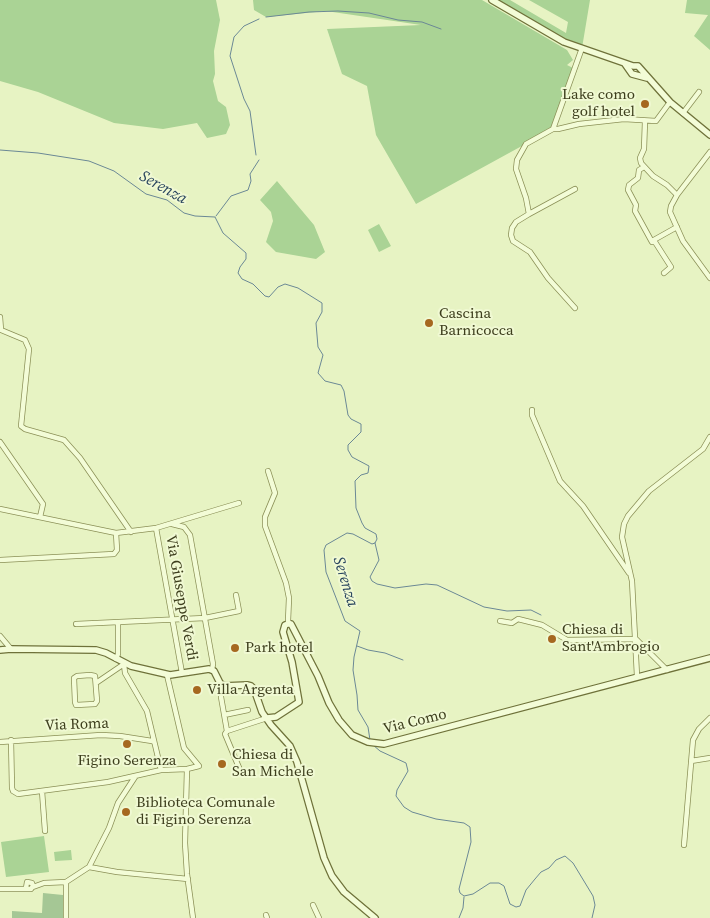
<!DOCTYPE html>
<html>
<head>
<meta charset="utf-8">
<style>
  body { margin:0 }
  canvas { display:block; background:#e7f3c3 }
</style>
</head>
<body>
<canvas width="710" height="918"></canvas>
<script>
const g = document.querySelector('canvas').getContext('2d');
g.lineJoin = 'round';
function fill(path, color) {
  g.fillStyle = color;
  g.fill(path, 'evenodd');
}
function poly(rows) {
  const path = new Path2D();
  for (const r of rows) {
    path.moveTo(r[0], r[1]);
    for (let i = 2; i < r.length; i += 2) path.lineTo(r[i], r[i + 1]);
  }
  return path;
}
function trace(path, color, width, dash) {
  g.strokeStyle = color;
  g.lineWidth = width;
  g.lineCap = dash ? 'butt' : 'round';
  g.setLineDash(dash || []);
  g.stroke(path);
}
function label(font, color, halo, rows, align = 'center') {
  g.font = font + ' "Source Serif 4",serif';
  g.lineWidth = 4;
  g.setLineDash([]);
  g.textBaseline = 'middle';
  g.strokeStyle = halo;
  g.fillStyle = color;
  for (const [text, x, y, turn = 0] of rows) {
    g.save();
    g.translate(x, y);
    g.rotate((+turn || 0) * Math.PI / 180);
    g.textAlign = isNaN(turn) ? turn : align;
    if (halo) g.strokeText(text, 0, 0);
    g.fillText(text, 0, 0);
    g.restore();
  }
}
const green = poly([
  [0,0,216,0,220,20,214,51,215,74,213,81,218,101,226,107,230,125,226,134,207,138,197,123,163,129,114,123,38,92,0,81],
  [253,0,482,0,567,50,573,60,567,65,575,69,551,130,416,204,376,135,367,86,342,74,327,29,421,25,326,11,266,17,254,10],
  [492,0,510,0,566,33,568,22,529,0,590,0,582,48,564,42],
  [687,0,710,0,710,50,694,36,708,15,685,13],
  [277,181,314,225,325,252,316,259,276,252,266,242,273,221,271,212,260,200],
  [379,224,391,246,379,252,368,230],
  [44,836,49,872,6,877,1,842],
  [71,850,72,860,55,861,54,852]
]);
const cemetery = poly([
  [43,893,63,895,63,918,12,918,12,911,42,913]
]);
const stream = poly([
  [266,17,309,12,338,11,369,13,398,20,422,22,441,29],
  [0,150,38,153,89,161,114,171,146,194,167,200,184,213,195,216,215,217,223,233,246,253,246,259,240,267,238,273,242,279,253,284,265,296,269,297,278,287,285,284,298,288,322,303,322,312,316,323,318,347,323,355,318,373,325,381,341,385,344,391,348,415,351,419,361,424,361,432,348,445,348,450,352,457,369,466,368,473,361,475,355,481,356,508,362,523,365,528,376,534,377,539,375,543,372,544,353,534,347,533,326,545,324,550,326,572,345,621,360,631,354,657,353,670,357,695,358,710,368,727,370,740],
  [256,155,250,111,244,99,230,56,234,37,244,26,259,19],
  [216,216,231,196,248,190,251,181,250,174,259,160],
  [375,543,379,560,370,577,372,581,377,584,395,588,426,584,437,585,484,607,507,611,531,610,541,615],
  [357,646,368,650,385,653,403,660],
  [373,745,380,751,406,763,408,771,397,790,396,796,404,807,412,812,436,819,464,823,470,827,471,842,459,889,460,893,464,896,473,894,490,883,499,883,504,886,510,904,516,907,520,906,526,890,535,879,541,872,549,868,556,860,565,856,573,863,593,896,595,905,592,918],
  [459,918,463,908,464,897]
]);
const street = poly([
  [683,113,699,92],
  [645,121,644,149,640,158,641,163,653,176,667,185,677,195],
  [553,129,558,129,579,124,624,119,656,121,670,102],
  [710,152,677,195,671,206,670,212,683,241,710,278],
  [644,167,639,170,638,178,629,185,628,190,636,205,635,211,652,242,655,242,671,267,664,273],
  [529,214,575,189],
  [652,241,677,227],
  [575,308,548,278,530,252,513,241,511,235,512,228,516,222,529,214,526,198,516,169,517,160,526,144,553,129,582,48],
  [0,317,1,330,25,340,29,349,21,426,25,429,64,440,80,458,131,532],
  [532,410,532,415,560,481,583,506,629,573],
  [0,442,43,504,40,517],
  [268,471,275,493,265,517,265,526,286,583,289,598,288,621,290,624],
  [0,509,116,533,156,528,239,503],
  [172,524,184,527,190,535,213,664,212,670],
  [156,528,182,673],
  [0,560,114,554,117,550,116,533],
  [500,621,512,623,518,619,542,625,567,640,636,639,667,670],
  [76,624,205,618,239,611,236,595],
  [0,636,11,649],
  [116,659,118,654,118,623],
  [90,675,95,676,97,701,95,704,76,705,75,702,74,678,77,676,90,675],
  [637,676,632,581,622,537,624,524,628,516,649,491,703,449,710,437],
  [96,683,124,664,125,673,147,711,161,770,187,769,199,766,184,748,167,675],
  [221,685,221,697,227,731,225,734,240,770],
  [224,715,248,710],
  [227,731,267,718],
  [11,740,12,788,13,791,18,794,108,782,161,770],
  [0,742,101,735,120,736,152,741,154,742],
  [691,761,710,758],
  [187,769,185,843,187,874,193,918],
  [42,791,45,831],
  [684,845,693,740,699,729,710,718],
  [89,867,117,872,188,879],
  [66,882,66,918],
  [33,887,44,883,66,882,89,867,109,828,118,803,135,777],
  [0,889,31,889,33,886,32,883,27,882,26,888],
  [313,905,319,918],
  [266,915,267,918]
]);
const secondary = poly([
  [492,0,564,42,633,66,638,66,670,102,710,135],
  [625,64,632,74,647,78],
  [0,650,11,649,96,650,106,653,131,666,170,675,209,669,214,671,220,683,224,686,247,685,251,686,254,689,262,712,271,725,290,746,297,762,324,858,332,876,344,892,375,918],
  [267,718,276,717,299,702,292,662,283,632,285,625,288,624,291,624,318,676,329,703,339,720,352,735,368,742,384,744,710,658]
]);
const markers = [
  [645,104,5,"#a66820"],
  [429,323,5,"#a66820"],
  [552,639,5,"#a66820"],
  [235,648,5,"#a66820"],
  [197,690,5,"#a66820"],
  [127,744,5,"#a66820"],
  [222,764,5,"#a66820"],
  [126,812,5,"#a66820"]
];
const poiNames = [
  ["Lake como",635,95,"right"],
  ["golf hotel",635,112,"right"],
  ["Cascina",439,314],
  ["Barnicocca",439,331],
  ["Chiesa di",562,630],
  ["Sant'Ambrogio",562,647],
  ["Park hotel",245,648],
  ["Villa Argenta",207,690],
  ["Chiesa di",232,755],
  ["San Michele",232,772],
  ["Figino Serenza",127,761,"center"],
  ["Biblioteca Comunale",136,803],
  ["di Figino Serenza",136,820]
];
const streetNames = [
  ["Via Giuseppe Verdi",181,598,80],
  ["Via Como",415,722,-14],
  ["Via Roma",77,725,-2]
];
const waterNames = [
  ["Serenza",163,188,29],
  ["Serenza",345,582,73]
];
fill(green, '#aad395');
fill(cemetery, '#a5c795');
trace(stream, '#6b8895', 1);
trace(street, '#8b9057', 6);
trace(secondary, '#6f723a', 8);
trace(street, '#f3fcd7', 4.5);
trace(secondary, '#f3fcd7', 5.5);
for (const [x, y, r, color] of markers) {
  const dot = new Path2D();
  dot.arc(x, y, r, 0, 2 * Math.PI);
  g.fillStyle = color;
  g.fill(dot);
  trace(dot, '#f0f9d3', 2);
}
label('15px', '#3d3e1d', '#f0f9d3', poiNames, 'left');
label('15px', '#3d3e1d', '#f0f9d3', streetNames);
label('italic 16px', '#2a465f', '#f0f9d3', waterNames);
</script>
</body>
</html>
